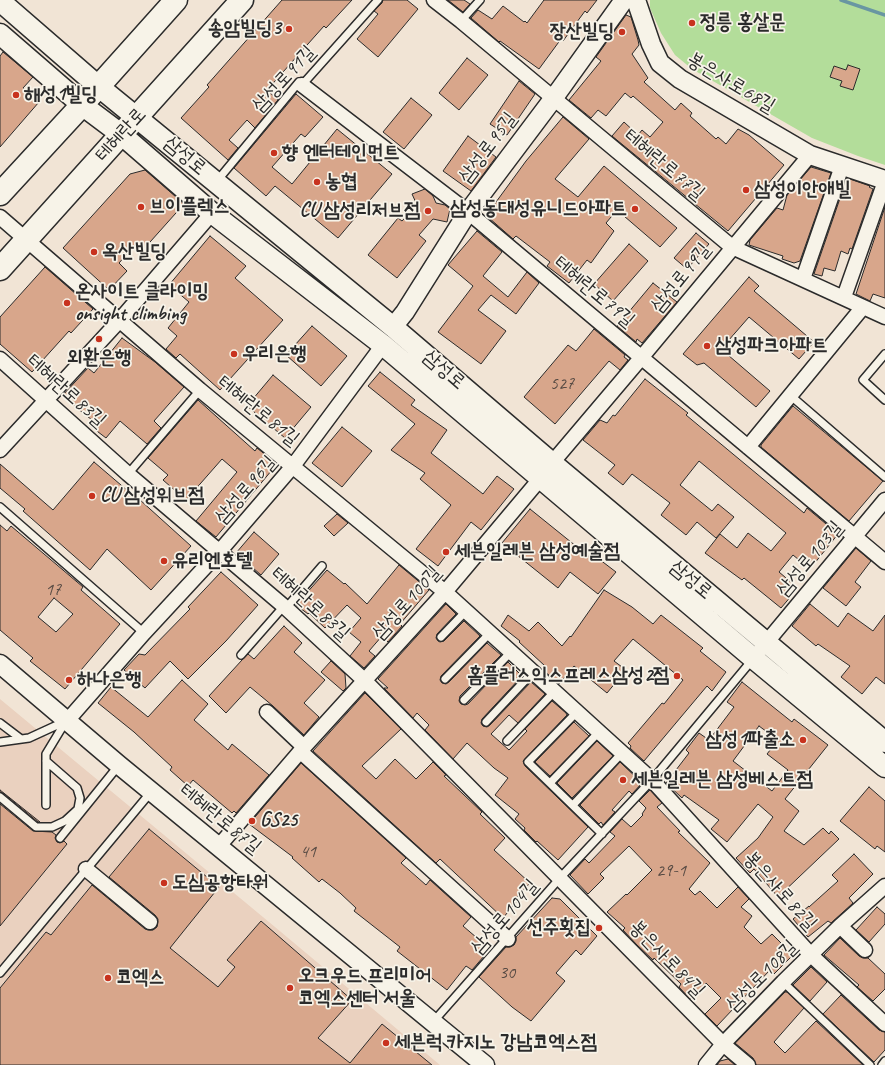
<!DOCTYPE html>
<html>
<head>
<meta charset="utf-8">
<style>
  body { margin:0 }
  canvas { display:block; background:#f1e4d5 }
</style>
</head>
<body>
<canvas width="885" height="1065"></canvas>
<script>
const g = document.querySelector('canvas').getContext('2d');
g.lineJoin = 'round';
function fill(path, color) {
  g.fillStyle = color;
  g.fill(path, 'evenodd');
}
function poly(rows) {
  const path = new Path2D();
  for (const r of rows) {
    path.moveTo(r[0], r[1]);
    for (let i = 2; i < r.length; i += 2) path.lineTo(r[i], r[i + 1]);
  }
  return path;
}
function trace(path, color, width, dash) {
  g.strokeStyle = color;
  g.lineWidth = width;
  g.lineCap = dash ? 'butt' : 'round';
  g.setLineDash(dash || []);
  g.stroke(path);
}
function label(font, color, halo, rows, align = 'center') {
  g.font = font + ' Caveat,"Poor Story",sans-serif';
  g.lineWidth = 3.5;
  g.setLineDash([]);
  g.textBaseline = 'middle';
  g.strokeStyle = halo;
  g.fillStyle = color;
  for (const [text, x, y, turn = 0] of rows) {
    g.save();
    g.translate(x, y);
    g.rotate((+turn || 0) * Math.PI / 180);
    g.textAlign = isNaN(turn) ? turn : align;
    if (halo) g.strokeText(text, 0, 0);
    g.fillText(text, 0, 0);
    g.restore();
  }
}
const built = poly([
  [0,699,275,927,440,1065,0,1065]
]);
const green = poly([
  [650,0,885,0,885,165,858,156,812,138,692,69,675,55,661,33,650,8]
]);
const stream = poly([
  [841,0,885,15]
]);
const building = poly([
  [282,0,352,0,326,28,324,26,267,90,278,100,255,128,247,120,229,140,238,148,228,160,181,118,209,87,207,85,282,0],
  [383,0,407,0,418,9,378,57,357,39,378,14,374,11,382,3,383,0],
  [448,0,464,0,470,4,463,12,448,0],
  [544,0,597,0,587,13,585,11,563,41,561,39,539,69,500,41,499,42,471,18,478,10,492,19,503,6,524,22,525,21,527,23,544,0],
  [626,15,631,17,638,40,639,45,632,54,648,78,644,82,675,110,681,103,692,113,690,116,716,139,718,137,726,144,738,129,749,135,784,165,728,231,612,136,624,122,638,135,642,130,650,137,663,122,633,96,631,98,625,93,606,116,598,110,591,118,569,100,601,61,596,57,626,15],
  [3,52,33,77,23,88,39,102,0,147,0,56,3,52],
  [467,58,488,75,459,110,439,93,467,58],
  [848,65,860,69,853,90,840,86,842,81,830,77,834,66,846,70,848,65],
  [519,81,535,94,507,135,490,124,519,81],
  [296,94,323,117,305,137,301,134,272,167,292,184,337,129,392,174,338,238,275,186,266,196,234,168,296,94],
  [411,98,432,115,404,149,383,132,411,98],
  [563,117,589,139,555,179,578,197,604,166,677,228,660,247,617,210,606,223,614,231,591,263,587,260,569,283,547,266,550,262,516,236,513,239,488,217,490,215,488,213,526,161,563,117],
  [468,136,496,157,471,191,443,171,468,136],
  [811,167,831,173,800,261,794,263,782,259,783,256,749,245,750,240,777,208,783,210,787,195,811,167],
  [145,170,184,204,142,251,135,245,119,263,127,271,109,290,63,248,130,174,145,170],
  [847,178,870,186,869,187,873,189,852,249,850,248,848,254,841,251,835,271,824,268,822,276,814,274,847,178],
  [425,189,433,196,436,203,445,205,450,209,447,222,433,219,419,235,426,241,397,278,368,255,398,218,402,221,417,205,412,194,425,189],
  [885,207,885,298,873,294,870,301,856,294,885,207],
  [477,231,502,252,483,276,508,297,527,272,539,283,516,314,491,295,478,310,506,331,481,364,438,332,473,286,448,265,477,231],
  [696,233,709,244,687,269,674,258,696,233],
  [210,236,246,266,235,278,283,320,220,390,180,354,176,358,166,349,177,336,168,328,189,302,169,285,210,236],
  [629,244,648,261,613,301,594,284,629,244],
  [45,267,93,309,71,333,69,331,32,372,0,344,0,317,45,267],
  [749,277,759,286,754,291,814,342,799,359,749,317,721,349,770,391,756,407,704,363,697,365,683,354,749,277],
  [653,283,677,302,642,343,637,339,636,342,617,326,653,283],
  [312,326,347,356,321,386,286,355,312,326],
  [594,329,625,355,624,357,628,360,620,370,609,361,555,424,524,397,568,345,576,351,594,329],
  [122,338,155,362,184,387,154,421,161,428,147,444,120,421,106,438,89,425,92,420,62,396,88,368,94,373,122,338],
  [380,372,415,400,411,405,447,430,431,453,483,494,497,476,514,489,481,530,471,522,438,566,416,549,451,505,420,479,425,473,391,450,415,424,368,386,380,372],
  [273,375,311,407,285,438,247,406,273,375],
  [645,379,688,413,686,415,804,513,807,508,838,534,810,569,793,555,779,572,798,588,781,608,744,578,742,580,705,553,720,534,737,548,748,533,771,551,786,533,699,461,680,485,712,511,718,504,734,517,716,538,697,522,686,535,661,515,670,503,632,474,623,485,608,473,615,465,583,440,600,420,607,423,613,415,615,416,645,379],
  [198,400,255,451,257,448,277,464,216,537,196,521,237,472,222,459,186,500,163,480,168,475,148,458,198,400],
  [793,406,883,481,849,521,761,447,761,445,793,406],
  [342,427,372,451,342,487,312,463,342,427],
  [94,462,128,491,129,490,191,546,151,590,107,549,90,570,23,511,25,509,0,488,0,464,53,510,94,462],
  [530,509,592,559,595,556,616,572,598,594,570,572,558,588,502,543,530,509],
  [337,514,348,523,334,536,324,526,337,514],
  [0,525,7,531,11,526,83,587,81,590,120,624,65,689,30,661,33,658,0,630,0,525],
  [54,598,73,614,56,632,38,617,54,598],
  [254,532,279,554,261,575,236,553,254,532],
  [856,548,871,561,855,582,861,587,846,606,823,588,856,548],
  [399,565,429,590,400,624,402,626,388,642,382,636,369,651,375,656,364,668,350,656,361,642,349,632,361,618,347,605,325,628,309,613,308,614,296,605,327,570,344,584,345,583,367,604,399,565],
  [221,572,258,605,226,641,188,679,170,661,145,688,124,670,139,654,145,655,190,609,188,607,221,572],
  [604,590,632,607,653,624,661,615,703,648,700,651,726,672,712,691,707,686,644,761,630,748,631,746,628,743,662,703,664,704,683,680,633,639,614,661,626,670,607,693,574,666,559,684,542,669,545,666,519,642,520,641,501,626,508,615,529,631,538,622,562,646,570,636,571,637,604,590],
  [446,604,456,614,437,634,436,638,438,641,440,642,444,641,464,621,480,636,441,676,440,680,442,683,446,684,449,682,487,643,501,655,460,696,459,701,461,704,465,705,468,704,508,662,522,676,482,719,481,723,483,726,487,727,490,725,531,682,545,694,518,723,509,715,491,734,509,750,527,731,525,729,552,701,566,713,567,715,523,761,525,766,588,827,558,860,537,841,536,842,524,830,525,828,515,819,519,814,495,795,508,778,494,768,467,743,453,759,425,730,429,725,417,713,413,718,384,688,388,688,378,679,446,604],
  [810,604,838,627,848,613,873,631,885,615,885,684,876,677,862,694,841,677,850,666,818,644,816,646,792,626,810,604],
  [284,626,302,643,294,652,325,680,304,703,319,717,304,735,273,706,250,687,226,713,209,696,242,660,248,654,254,659,284,626],
  [331,661,345,674,346,688,343,691,321,672,331,661],
  [182,680,208,704,194,720,228,750,232,744,269,775,236,813,234,811,232,813,193,780,188,786,170,770,172,767,134,732,98,703,111,687,148,717,182,680],
  [742,682,792,722,794,719,828,745,785,799,799,811,784,831,804,845,823,828,829,834,831,831,839,839,778,897,754,869,750,873,736,858,758,838,773,817,758,804,727,842,711,829,719,820,684,795,682,798,666,783,689,753,686,750,699,733,709,740,734,707,727,702,742,682],
  [759,726,778,740,767,754,788,770,772,791,733,761,759,726],
  [365,693,401,729,362,766,376,779,395,759,416,779,433,762,446,775,444,776,482,812,480,814,505,838,494,850,530,883,515,899,517,901,503,918,440,859,436,863,313,751,365,693],
  [574,722,589,736,550,776,535,762,574,722],
  [597,741,613,756,572,798,557,783,597,741],
  [620,762,642,783,632,794,629,791,612,810,615,812,603,825,601,822,599,824,580,805,620,762],
  [301,763,406,858,401,863,426,885,430,880,471,917,463,926,490,949,472,970,466,966,447,990,397,951,400,947,354,911,356,908,340,893,322,879,319,882,292,858,293,857,249,824,301,763],
  [869,787,885,801,885,852,877,846,875,849,840,821,869,787],
  [0,790,40,822,38,822,3,793,0,792,0,790],
  [650,790,662,803,657,807,680,831,678,832,710,863,689,889,695,895,700,891,717,908,738,887,749,899,741,907,752,916,744,927,761,944,772,934,793,955,774,974,770,970,717,1026,705,1014,721,998,706,983,690,999,679,987,681,984,654,958,653,960,637,945,623,930,625,928,607,912,626,894,627,895,652,870,629,846,600,874,604,878,588,894,570,875,585,859,589,863,615,836,610,832,622,819,631,827,643,815,642,814,646,808,639,801,650,790],
  [0,804,33,831,52,832,56,835,55,838,57,842,60,843,64,841,67,844,0,926,0,804],
  [149,829,219,887,170,948,218,987,235,967,227,960,261,921,352,1000,318,1038,350,1063,382,1024,432,1065,0,1065,0,988,46,932,51,935,92,885,145,929,148,930,153,930,157,927,158,919,155,915,109,877,149,829],
  [854,854,873,874,849,898,853,903,831,923,828,921,808,937,793,919,809,906,809,907,838,881,832,875,854,854],
  [552,898,560,899,597,936,581,955,576,950,556,973,565,981,531,1021,512,1007,479,977,506,947,510,947,514,945,516,941,516,937,552,898],
  [877,907,885,914,885,924,869,942,856,930,877,907],
  [840,938,859,956,863,958,868,958,885,974,885,989,873,1001,857,987,859,985,824,955,840,938],
  [811,967,827,982,810,1001,793,985,811,967],
  [785,992,787,992,804,1008,774,1042,785,1053,816,1021,863,1065,756,1065,753,1058,735,1043,785,992],
  [841,995,879,1030,885,1032,885,1050,874,1062,823,1014,841,995],
  [728,1059,735,1065,717,1065,720,1061,728,1059]
]);
const service = poly([
  [461,21,480,0],
  [217,181,299,82,302,85,378,0],
  [885,354,863,380,885,400],
  [791,396,885,477],
  [128,474,200,390],
  [0,507,144,633],
  [286,608,322,566],
  [441,637,466,611],
  [241,655,284,606],
  [445,679,490,633],
  [464,700,511,652],
  [577,712,528,762,602,834],
  [486,722,533,672],
  [0,723,21,739],
  [507,741,555,691],
  [0,742,29,738,66,721],
  [550,783,599,732],
  [0,797,36,827,52,827,65,821,78,809,80,798,77,788,46,761],
  [46,805,46,754,66,721],
  [573,805,622,753],
  [60,838,119,765],
  [0,973,151,792],
  [783,982,870,1065],
  [433,1022,560,878,652,780,753,659],
  [882,1065,885,1061]
]);
const minor = poly([
  [434,0,461,21,732,247,885,317],
  [302,85,468,212,885,562],
  [0,217,200,390,445,592,652,780,811,955,885,1024],
  [803,279,842,166],
  [844,297,885,181],
  [0,359,128,474,286,608,364,680,723,1044,748,1065],
  [748,447,863,307],
  [0,450,119,321,212,213],
  [552,463,641,358,810,155],
  [761,649,885,500],
  [267,712,304,747],
  [67,721,144,633,219,552,293,466,383,345],
  [301,752,508,939],
  [219,846,304,747,445,592,540,479],
  [86,869,150,922],
  [840,926,865,950],
  [706,1065,723,1044,783,982,840,926,885,886]
]);
const tertiary = poly([
  [636,0,651,44,660,63,680,79,810,155,885,180],
  [393,327,405,312,468,212,553,99,624,0],
  [0,664,119,765,485,1065]
]);
const secondary = poly([
  [0,1,98,86,393,327,552,463,885,742],
  [0,34,82,105,122,135,212,213,383,345,753,658,885,767]
]);
const primary = poly([
  [0,194,82,105,176,0],
  [0,269,242,0]
]);
const markers = [
  [692,23,4,"#c8321e"],
  [289,29,4,"#c8321e"],
  [622,32,4,"#c8321e"],
  [16,95,4,"#c8321e"],
  [274,153,4,"#c8321e"],
  [317,182,4,"#c8321e"],
  [746,190,4,"#c8321e"],
  [141,207,4,"#c8321e"],
  [635,209,4,"#c8321e"],
  [428,211,4,"#c8321e"],
  [94,252,4,"#c8321e"],
  [67,303,4,"#c8321e"],
  [99,339,4,"#c8321e"],
  [707,346,4,"#c8321e"],
  [234,354,4,"#c8321e"],
  [92,496,4,"#c8321e"],
  [446,552,4,"#c8321e"],
  [164,561,4,"#c8321e"],
  [677,676,4,"#c8321e"],
  [69,680,4,"#c8321e"],
  [803,740,4,"#c8321e"],
  [623,780,4,"#c8321e"],
  [252,821,4,"#c8321e"],
  [164,883,4,"#c8321e"],
  [599,928,4,"#c8321e"],
  [108,978,4,"#c8321e"],
  [290,988,4,"#c8321e"],
  [386,1043,4,"#c8321e"]
];
const numberNames = [
  ["527",562,384],
  ["17",53,590],
  ["41",308,852],
  ["29-1",671,871],
  ["30",507,973]
];
const poiNames = [
  ["정릉 홍살문",700,23],
  ["송암빌딩3",281,29,"right"],
  ["장산빌딩",614,32,"right"],
  ["해성1빌딩",24,95],
  ["향 엔터테인먼트",282,153],
  ["농협",325,182],
  ["삼성이안애빌",754,190],
  ["브이플렉스",149,207],
  ["삼성동대성유니드아파트",627,209,"right"],
  ["CU 삼성리저브점",420,211,"right"],
  ["옥산빌딩",102,252],
  ["온사이트 클라이밍",75,292],
  ["onsight climbing",75,315],
  ["삼성파크아파트",715,346],
  ["우리은행",242,354],
  ["외환은행",99,358,"center"],
  ["CU 삼성위브점",100,496],
  ["세븐일레븐 삼성예술점",454,552],
  ["유리엔호텔",172,561],
  ["홈플러스익스프레스삼성2점",669,676,"right"],
  ["하나은행",77,680],
  ["삼성1파출소",795,740,"right"],
  ["세븐일레븐 삼성베스트점",631,780],
  ["GS25",260,821],
  ["도심공항타워",172,883],
  ["선주횟집",591,928,"right"],
  ["오크우드 프리미어",298,976],
  ["코엑스센터 서울",298,999],
  ["코엑스",116,978],
  ["세븐럭 카지노 강남코엑스점",394,1043]
];
const streetNames = [
  ["삼성로91길",284,79,-47],
  ["봉은사로68길",731,83,31],
  ["테헤란로",121,135,-48],
  ["삼성로95길",488,148,-53],
  ["삼성로",185,156,40],
  ["테헤란로77길",664,165,40],
  ["삼성로99길",681,278,-51],
  ["테헤란로79길",594,292,40],
  ["삼성로",444,370,41],
  ["테헤란로83길",66,391,42],
  ["테헤란로81길",258,411,39],
  ["삼성로96길",246,490,-49],
  ["삼성로103길",810,559,-50],
  ["삼성로",691,580,40],
  ["삼성로100길",407,603,-48],
  ["테헤란로83길",310,604,42],
  ["테헤란로87길",220,819,39],
  ["봉은사로82길",780,891,48],
  ["삼성로104길",505,917,-49],
  ["봉은사로84길",667,959,46],
  ["삼성로108길",762,976,-45]
];
fill(built, '#ead1bf');
fill(green, '#b3dd9a');
trace(stream, '#6996a2', 3.5);
fill(building, '#d8a68b');
trace(building, '#2b2b2b', 1);
trace(service, '#2b2b2b', 10);
trace(minor, '#2b2b2b', 17);
trace(tertiary, '#2b2b2b', 21);
trace(secondary, '#2b2b2b', 23);
trace(primary, '#2b2b2b', 25);
trace(service, '#f7f3e8', 7);
trace(minor, '#f7f3e8', 14);
trace(tertiary, '#f7f3e8', 18);
trace(secondary, '#f7f3e8', 20);
trace(primary, '#f7f3e8', 22);
for (const [x, y, r, color] of markers) {
  const dot = new Path2D();
  dot.arc(x, y, r, 0, 2 * Math.PI);
  g.fillStyle = color;
  g.fill(dot);
  trace(dot, '#f7f3e8', 1.5);
}
label('18px', '#564a43', null, numberNames);
label('bold 20px', '#2b2b2b', '#f7f3e8', poiNames, 'left');
label('20px', '#2b2b2b', '#f7f3e8', streetNames);
</script>
</body>
</html>
